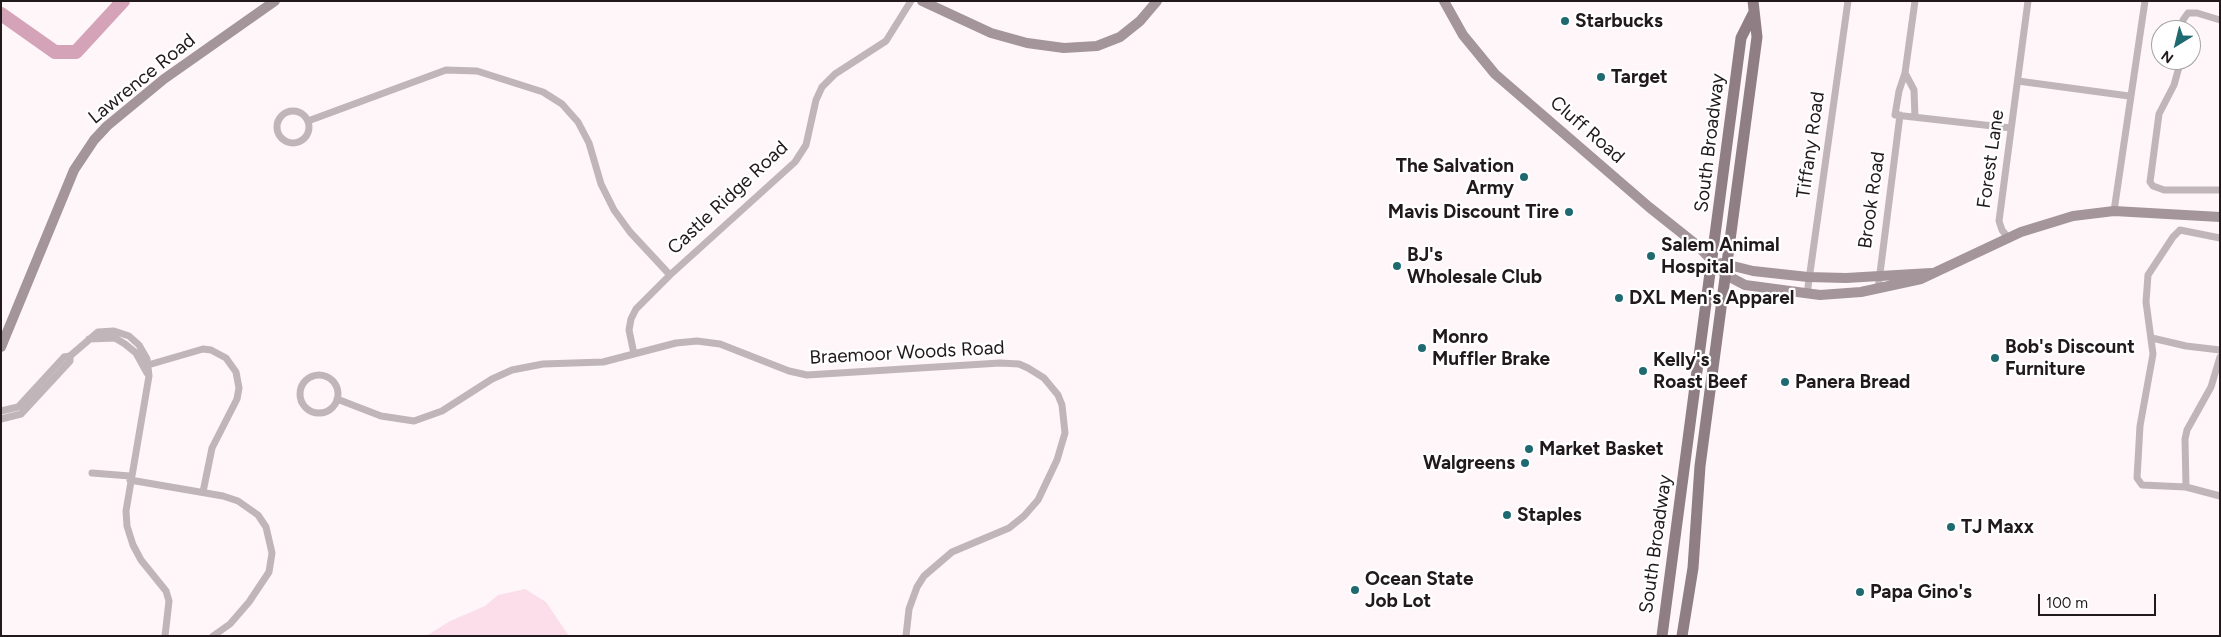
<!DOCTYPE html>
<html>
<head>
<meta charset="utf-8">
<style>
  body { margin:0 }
  #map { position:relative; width:2221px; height:637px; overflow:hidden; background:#fff6f9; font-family:Figtree,sans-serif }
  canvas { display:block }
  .frame { position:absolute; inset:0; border:2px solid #21191c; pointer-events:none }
  .north { position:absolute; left:2151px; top:20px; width:50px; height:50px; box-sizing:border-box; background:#fff; border:1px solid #a6a3a4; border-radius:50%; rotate:216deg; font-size:14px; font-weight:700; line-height:20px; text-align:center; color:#21191c }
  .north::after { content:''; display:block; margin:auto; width:18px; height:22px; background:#1f6a71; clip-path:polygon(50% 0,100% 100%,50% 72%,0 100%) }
  .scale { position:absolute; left:2038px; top:594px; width:118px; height:22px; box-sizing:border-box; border:2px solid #21191c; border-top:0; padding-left:6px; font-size:15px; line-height:18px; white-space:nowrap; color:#21191c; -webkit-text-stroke:4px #fff; paint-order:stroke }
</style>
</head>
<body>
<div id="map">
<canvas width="2221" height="637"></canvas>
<div class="frame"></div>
<div class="north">N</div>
<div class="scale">100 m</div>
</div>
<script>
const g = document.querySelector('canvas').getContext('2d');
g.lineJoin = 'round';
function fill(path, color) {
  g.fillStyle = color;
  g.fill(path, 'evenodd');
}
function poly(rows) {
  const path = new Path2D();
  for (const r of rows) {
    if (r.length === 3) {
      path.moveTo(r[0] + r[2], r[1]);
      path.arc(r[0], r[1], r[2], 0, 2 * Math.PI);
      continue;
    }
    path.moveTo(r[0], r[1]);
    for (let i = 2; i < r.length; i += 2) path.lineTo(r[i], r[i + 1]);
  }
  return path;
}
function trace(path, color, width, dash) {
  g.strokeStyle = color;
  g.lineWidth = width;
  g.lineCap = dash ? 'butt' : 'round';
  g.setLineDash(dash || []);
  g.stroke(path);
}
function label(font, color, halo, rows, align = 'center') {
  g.font = font + ' Figtree,sans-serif';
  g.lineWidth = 4.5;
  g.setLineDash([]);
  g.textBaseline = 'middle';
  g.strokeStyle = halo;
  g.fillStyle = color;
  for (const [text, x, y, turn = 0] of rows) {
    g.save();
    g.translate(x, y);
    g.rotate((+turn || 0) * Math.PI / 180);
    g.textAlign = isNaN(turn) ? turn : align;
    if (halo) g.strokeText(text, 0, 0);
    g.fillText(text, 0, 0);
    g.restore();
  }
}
const green = poly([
  [525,589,546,602,569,636,426,636,450,621,485,606,498,595]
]);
const river = poly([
  [1,14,55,52,76,52,123,1]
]);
const street = poly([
  [1915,1,1905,73,1899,91,1895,115,2011,128],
  [2182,30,2183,20,2188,13,2197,13,2220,20],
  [2181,60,2174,85,2159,114,2150,182,2153,186,2164,190,2220,190],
  [1905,73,1914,90,1915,117],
  [2018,81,2129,96],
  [293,127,16],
  [308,121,446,70,477,71,543,92,562,104,578,122,589,143,601,184,614,210,630,232,670,275],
  [2114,211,2145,1],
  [2220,238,2180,230,2173,237,2148,275,2146,302,2153,354,2140,426,2137,478,2142,485,2186,487,2185,439,2187,430,2211,387,2220,357],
  [2009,239,2002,230,1999,221,2028,1],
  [1878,289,1900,115],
  [1807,294,1848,1],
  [2152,338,2186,346,2220,350],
  [89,339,115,338,125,344,136,353,147,373],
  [634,354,629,330,631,319,636,309,670,275,795,162,806,145,816,100,822,87,835,74,886,41,911,1],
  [148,365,203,349,211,350,226,358,236,372,239,388,237,399,212,448,203,492],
  [319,394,19],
  [337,399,381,416,414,421,442,411,492,379,512,370,543,364,603,362,676,343,697,341,720,344,789,371,807,375,1000,363,1019,364,1028,368,1044,378,1058,395,1062,405,1065,433,1057,460,1038,500,1024,516,1009,528,952,552,924,576,917,587,909,609,906,636],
  [1,411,18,407,64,357,70,356,98,332,114,331,129,336,139,345,147,359,149,376,126,511,127,526,133,545,141,560,166,591,169,601,165,636],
  [1,419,21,414,70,361,70,356],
  [92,473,130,476],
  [130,480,223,496,238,501,258,515,266,527,272,553,269,572,249,602,230,624,213,636],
  [2186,487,2220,496]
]);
const secondary = poly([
  [922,1,991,33,1027,43,1064,48,1097,46,1120,37,1140,21,1157,1],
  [1444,1,1463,35,1495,74,1649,207,1698,246,1726,275,1745,285,1820,295,1861,292,1921,279,2021,232,2073,216,2114,211,2220,217],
  [1721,263,1753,271,1808,277,1846,278,1931,273],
  [1,347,74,170,94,140,107,126,164,79,275,1]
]);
const primary = poly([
  [1662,636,1741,38,1753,14],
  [1682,636,1693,568,1700,466,1757,37,1753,1]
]);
const markers = [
  [1565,21,5,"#1f6a71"],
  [1601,77,5,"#1f6a71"],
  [1524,177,5,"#1f6a71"],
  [1569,212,5,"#1f6a71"],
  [1651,256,5,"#1f6a71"],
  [1397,266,5,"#1f6a71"],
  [1619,298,5,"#1f6a71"],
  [1422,348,5,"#1f6a71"],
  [1995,358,5,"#1f6a71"],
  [1643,371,5,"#1f6a71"],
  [1785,382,5,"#1f6a71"],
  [1529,449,5,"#1f6a71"],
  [1525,463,5,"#1f6a71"],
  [1507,515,5,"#1f6a71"],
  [1951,527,5,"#1f6a71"],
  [1355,590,5,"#1f6a71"],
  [1860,592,5,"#1f6a71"]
];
const poiNames = [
  ["Starbucks",1575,21],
  ["Target",1611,77],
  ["The Salvation",1514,166,"right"],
  ["Army",1514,188,"right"],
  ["Mavis Discount Tire",1559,212,"right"],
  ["Salem Animal",1661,245],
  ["Hospital",1661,267],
  ["BJ's",1407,255],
  ["Wholesale Club",1407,277],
  ["DXL Men's Apparel",1629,298],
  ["Monro",1432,337],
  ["Muffler Brake",1432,359],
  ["Bob's Discount",2005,347],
  ["Furniture",2005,369],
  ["Kelly's",1653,360],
  ["Roast Beef",1653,382],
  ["Panera Bread",1795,382],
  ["Market Basket",1539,449],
  ["Walgreens",1515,463,"right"],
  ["Staples",1517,515],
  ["TJ Maxx",1961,527],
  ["Ocean State",1365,579],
  ["Job Lot",1365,601],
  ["Papa Gino's",1870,592]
];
const streetNames = [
  ["Lawrence Road",142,79,-39],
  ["Cluff Road",1587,130,41],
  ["South Broadway",1710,143,-83],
  ["Tiffany Road",1811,145,-82],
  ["Forest Lane",1991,159,-82],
  ["Castle Ridge Road",728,198,-43],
  ["Brook Road",1872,200,-82],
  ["Braemoor Woods Road",907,353,-3],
  ["South Broadway",1656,544,-82]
];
fill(green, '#fcdeea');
trace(river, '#d4a3b7', 14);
trace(street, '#c0b6b9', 7);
trace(secondary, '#a3959a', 10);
trace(primary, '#8f7e84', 11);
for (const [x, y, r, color] of markers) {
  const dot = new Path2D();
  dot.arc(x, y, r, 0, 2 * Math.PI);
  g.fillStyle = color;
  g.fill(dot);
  trace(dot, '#fff', 2);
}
label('bold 19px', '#21191c', '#fff', poiNames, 'left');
label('19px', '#21191c', '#fff', streetNames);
</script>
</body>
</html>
